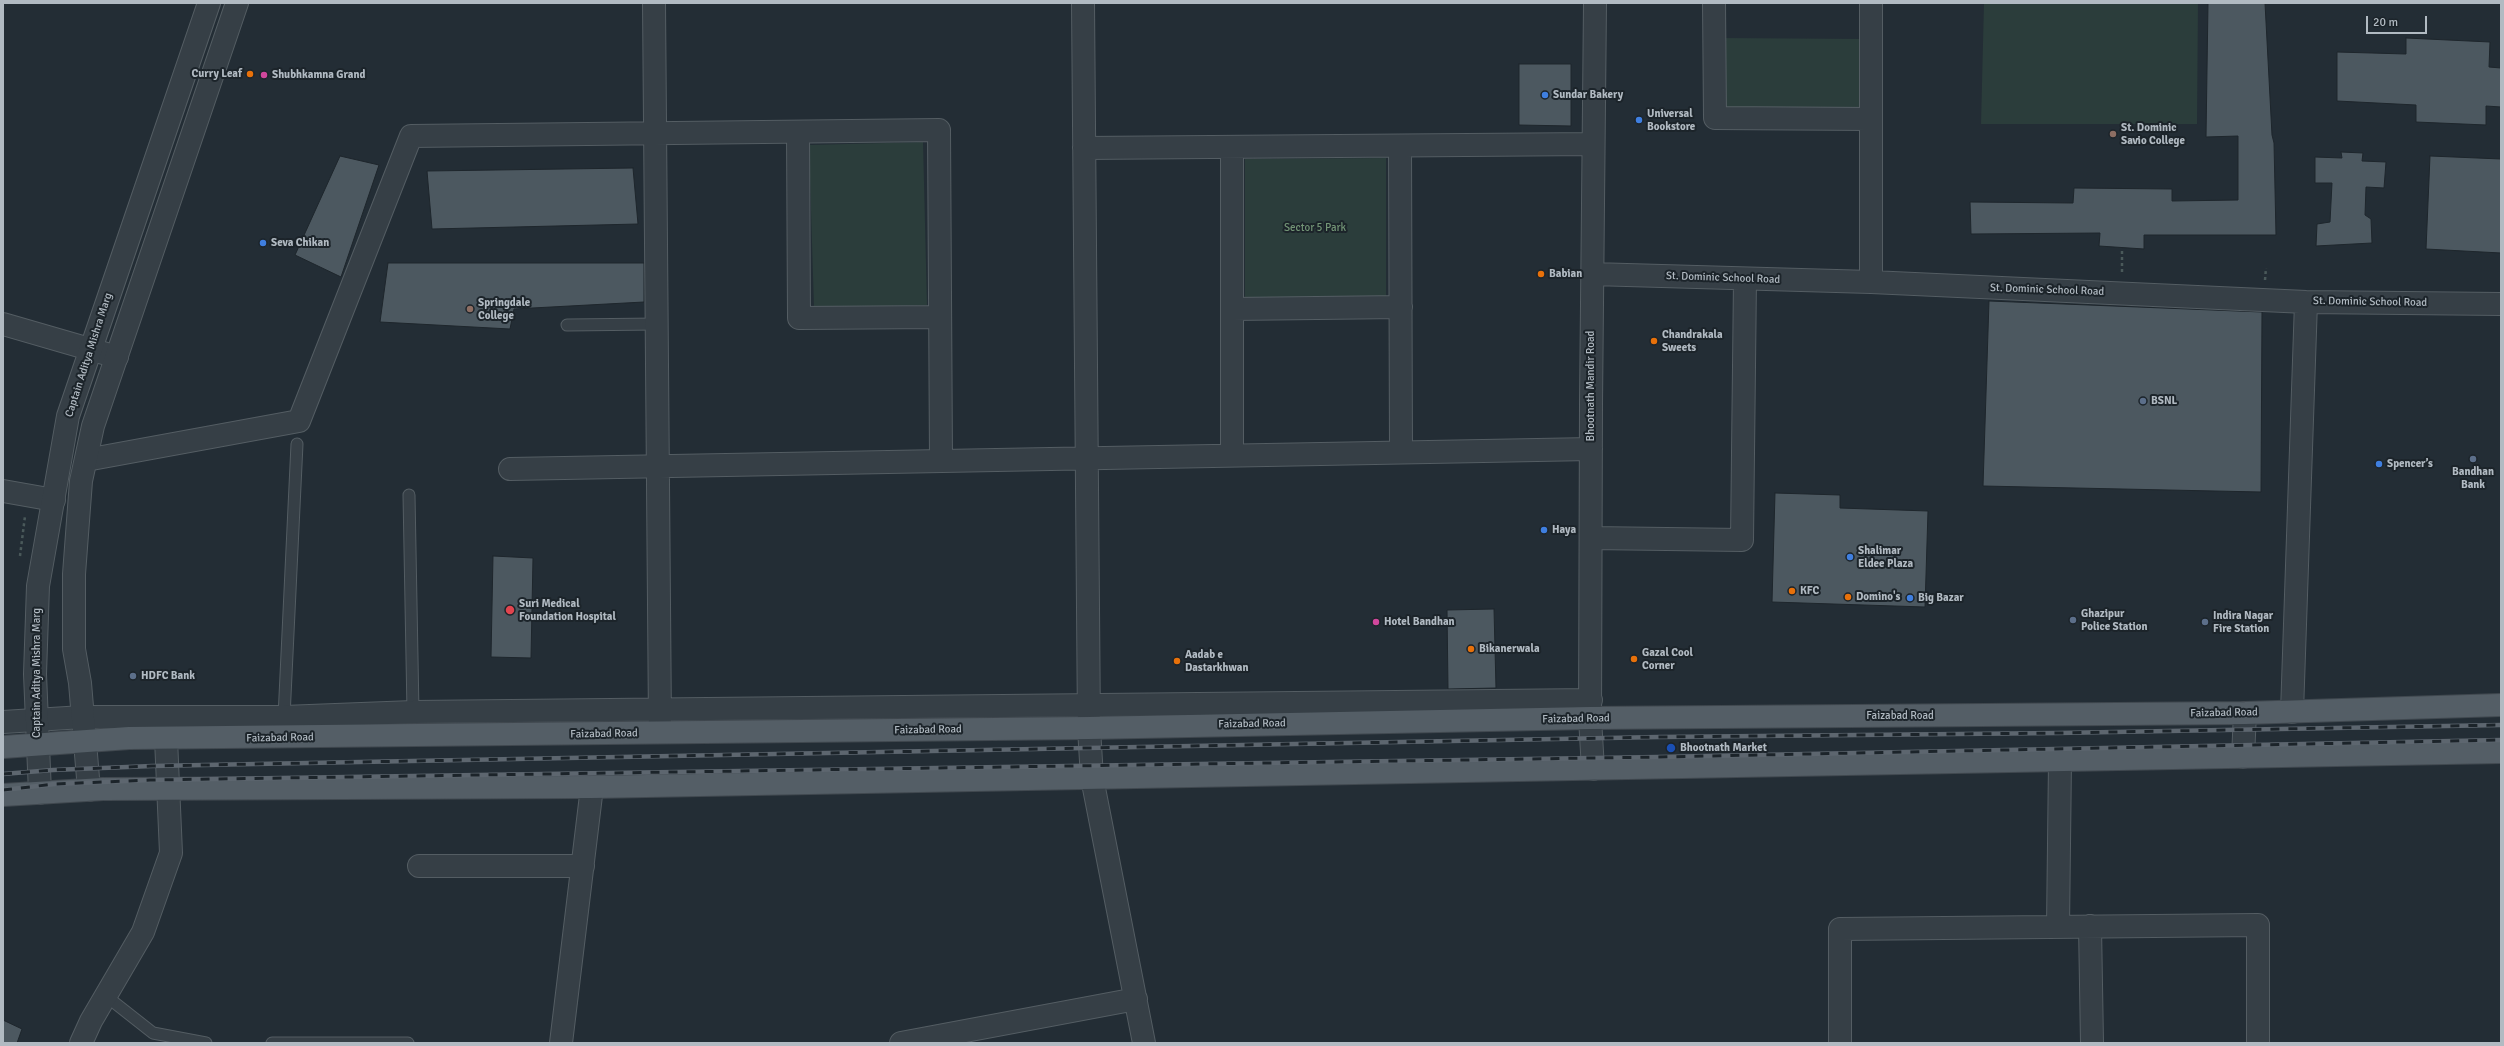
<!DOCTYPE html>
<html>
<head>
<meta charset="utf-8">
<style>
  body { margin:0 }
  #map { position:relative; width:2504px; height:1046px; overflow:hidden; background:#232d35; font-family:Signika,sans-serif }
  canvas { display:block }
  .frame { position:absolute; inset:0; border:4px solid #b1bac2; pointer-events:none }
  .scale { position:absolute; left:2366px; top:16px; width:61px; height:18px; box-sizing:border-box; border:2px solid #b1bac2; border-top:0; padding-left:5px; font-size:12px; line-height:14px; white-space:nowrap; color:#b1bac2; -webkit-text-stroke:3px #1c242a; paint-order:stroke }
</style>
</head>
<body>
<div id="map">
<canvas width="2504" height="1046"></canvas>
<div class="frame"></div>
<div class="scale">20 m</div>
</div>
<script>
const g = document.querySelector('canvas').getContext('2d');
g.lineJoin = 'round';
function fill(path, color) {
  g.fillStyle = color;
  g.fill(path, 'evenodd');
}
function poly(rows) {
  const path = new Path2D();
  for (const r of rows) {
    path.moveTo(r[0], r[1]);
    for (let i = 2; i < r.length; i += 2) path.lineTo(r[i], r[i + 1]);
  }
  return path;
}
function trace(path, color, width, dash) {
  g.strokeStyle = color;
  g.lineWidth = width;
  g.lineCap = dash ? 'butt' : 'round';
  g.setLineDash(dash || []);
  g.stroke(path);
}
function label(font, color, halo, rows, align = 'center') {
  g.font = font + ' Signika,sans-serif';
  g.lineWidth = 4;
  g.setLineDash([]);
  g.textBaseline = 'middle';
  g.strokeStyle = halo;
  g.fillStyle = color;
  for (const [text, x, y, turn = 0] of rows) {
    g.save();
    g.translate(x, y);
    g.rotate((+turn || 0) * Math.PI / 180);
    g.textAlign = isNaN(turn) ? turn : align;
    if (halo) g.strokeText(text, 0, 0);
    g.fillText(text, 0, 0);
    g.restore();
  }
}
const green = poly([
  [1984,3,2198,3,2197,124,1981,124],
  [1720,38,1865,39,1862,113,1720,113],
  [923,142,927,305,814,308,809,145],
  [1386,158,1386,298,1245,298,1245,159]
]);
const building = poly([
  [2208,3,2265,3,2272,135,2274,143,2276,235,2144,235,2144,249,2099,246,2100,233,1971,234,1970,202,2073,203,2074,188,2172,189,2172,201,2238,200,2238,136,2206,137,2208,3],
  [2406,38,2490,42,2489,67,2501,68,2501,107,2486,106,2486,125,2416,122,2416,105,2337,101,2337,52,2406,54,2406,38],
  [1519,64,1571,64,1571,126,1519,125,1519,64],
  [2341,152,2363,153,2362,161,2386,162,2384,188,2366,187,2365,215,2371,219,2372,243,2316,246,2317,224,2330,222,2332,183,2315,183,2315,157,2342,158,2341,152],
  [340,156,379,165,341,277,295,255,340,156],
  [2430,156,2501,159,2501,253,2426,249,2430,156],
  [633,168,638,224,432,229,427,171,633,168],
  [388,263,644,263,644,302,514,309,510,329,380,322,388,263],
  [1989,301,2262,312,2261,492,1983,486,1989,301],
  [1775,493,1840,495,1840,508,1928,511,1925,607,1772,602,1775,493],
  [493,556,533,558,531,658,491,657,493,556],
  [1494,609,1496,688,1448,689,1447,610,1494,609],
  [3,1020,22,1029,17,1043,3,1043,3,1020]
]);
const path = poly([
  [2122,272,2122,248],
  [2265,280,2266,268],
  [20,556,25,516]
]);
const service = poly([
  [567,325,657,324],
  [409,495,413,712],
  [284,717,297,444],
  [106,996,153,1033,206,1043],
  [272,1043,408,1043]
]);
const minor = poly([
  [654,3,660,724],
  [1083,3,1089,728,1092,778,1144,1043],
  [1714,3,1715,118,1871,119],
  [798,132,799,318,940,317],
  [1400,146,1401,452],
  [1232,147,1232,455],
  [1084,148,1593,144],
  [1592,274,1871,282,2306,302,2501,304],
  [1871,282,1871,3],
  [1232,309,1401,307],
  [3,324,117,357],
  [86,460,299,421,411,136,939,130,941,459],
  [510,469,1591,449],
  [3,491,54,500],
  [1591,538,1742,540,1745,279],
  [2292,712,2306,302],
  [3,722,83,717,284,717,413,712,1591,700],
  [2243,757,2245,713],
  [1593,769,1590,718,1591,404,1595,3],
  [419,866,583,866],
  [2090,926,2092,1043],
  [2058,927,2060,761],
  [81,1043,91,1021,143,932,171,853,166,739],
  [561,1043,592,787],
  [901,1043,1136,999],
  [1840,1043,1840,929,2258,925,2258,1043]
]);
const tertiary = poly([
  [89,790,80,683,74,649,74,574,81,481,93,426,237,3],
  [40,793,35,674,38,586,68,416,209,3]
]);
const primary = poly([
  [3,747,129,738,1089,728,1590,718,2245,713,2501,705],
  [3,795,103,789,592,787,2501,752]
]);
const rail = poly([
  [3,774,53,770,152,766,1659,737,2058,733,2501,725],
  [3,790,55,784,150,780,1658,757,2501,740]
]);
const markers = [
  [250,74,4,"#e8710a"],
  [264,75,4,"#d1479c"],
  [1545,95,4,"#3f7fe0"],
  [1639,120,4,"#3f7fe0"],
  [2113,134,4,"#8d6e63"],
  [263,243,4,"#3f7fe0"],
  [1541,274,4,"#e8710a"],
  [470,309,4,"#8d6e63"],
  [1654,341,4,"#e8710a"],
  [2143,401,4,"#5c6f8a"],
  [2473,459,4,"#5c6f8a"],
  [2379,464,4,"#3f7fe0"],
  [1544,530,4,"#3f7fe0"],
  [1850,557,4,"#3f7fe0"],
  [1792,591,4,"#e8710a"],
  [1848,597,4,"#e8710a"],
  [1910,598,4,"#3f7fe0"],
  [510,610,5,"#e0444e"],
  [2073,620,4,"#5c6f8a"],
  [1376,622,4,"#d1479c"],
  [2205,622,4,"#5c6f8a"],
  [1471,649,4,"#e8710a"],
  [1634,659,4,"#e8710a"],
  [1177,661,4,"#e8710a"],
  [133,676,4,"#5c6f8a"],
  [1671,748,5,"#1a4fb4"]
];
const poiNames = [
  ["Curry Leaf",242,74,"right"],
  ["Shubhkamna Grand",272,75],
  ["Sundar Bakery",1553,95],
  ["Universal",1647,114],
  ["Bookstore",1647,127],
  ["St. Dominic",2121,128],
  ["Savio College",2121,141],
  ["Seva Chikan",271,243],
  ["Babian",1549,274],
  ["Springdale",478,303],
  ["College",478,316],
  ["Chandrakala",1662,335],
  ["Sweets",1662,348],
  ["BSNL",2151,401],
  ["Spencer’s",2387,464],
  ["Bandhan",2473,472,"center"],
  ["Bank",2473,485,"center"],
  ["Haya",1552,530],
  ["Shalimar",1858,551],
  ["Eldee Plaza",1858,564],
  ["KFC",1800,591],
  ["Domino's",1856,597],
  ["Big Bazar",1918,598],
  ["Suri Medical",519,604],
  ["Foundation Hospital",519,617],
  ["Ghazipur",2081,614],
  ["Police Station",2081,627],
  ["Indira Nagar",2213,616],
  ["Fire Station",2213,629],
  ["Hotel Bandhan",1384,622],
  ["Bikanerwala",1479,649],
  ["Gazal Cool",1642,653],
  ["Corner",1642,666],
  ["Aadab e",1185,655],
  ["Dastarkhwan",1185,668],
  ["HDFC Bank",141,676],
  ["Bhootnath Market",1680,748]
];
const parkNames = [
  ["Sector 5 Park",1315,228]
];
const streetNames = [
  ["St. Dominic School Road",1723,278,2],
  ["St. Dominic School Road",2047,290,2],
  ["St. Dominic School Road",2370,302,1],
  ["Captain Aditya Mishra Marg",89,355,-72],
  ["Bhootnath Mandir Road",1591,386,-90],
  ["Captain Aditya Mishra Marg",37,673,-90],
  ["Faizabad Road",2224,713,-1],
  ["Faizabad Road",1900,716],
  ["Faizabad Road",1576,719,-1],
  ["Faizabad Road",1252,724,-1],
  ["Faizabad Road",928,730,-1],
  ["Faizabad Road",604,734,-1],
  ["Faizabad Road",280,738,-1]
];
fill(green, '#2b3d3b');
fill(building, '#4c5860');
trace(building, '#1e262c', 1);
trace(service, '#545d63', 13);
trace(minor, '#545d63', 24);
trace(tertiary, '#545d63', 24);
trace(primary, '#40484f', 24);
trace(path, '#4a595a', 2.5, [3, 3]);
trace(service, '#363f46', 11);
trace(minor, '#363f46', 22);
trace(tertiary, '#363f46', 22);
trace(primary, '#545e66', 22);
trace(rail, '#5d666f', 4.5);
trace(rail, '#1c242a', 3, [9]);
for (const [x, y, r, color] of markers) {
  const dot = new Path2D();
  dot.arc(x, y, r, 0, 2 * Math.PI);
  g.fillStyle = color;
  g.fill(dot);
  trace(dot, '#1c242a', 1.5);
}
label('bold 11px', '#b1bac2', '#1c242a', poiNames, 'left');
label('11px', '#739576', '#1c242a', parkNames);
label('11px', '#b1bac2', '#1c242a', streetNames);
</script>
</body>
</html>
